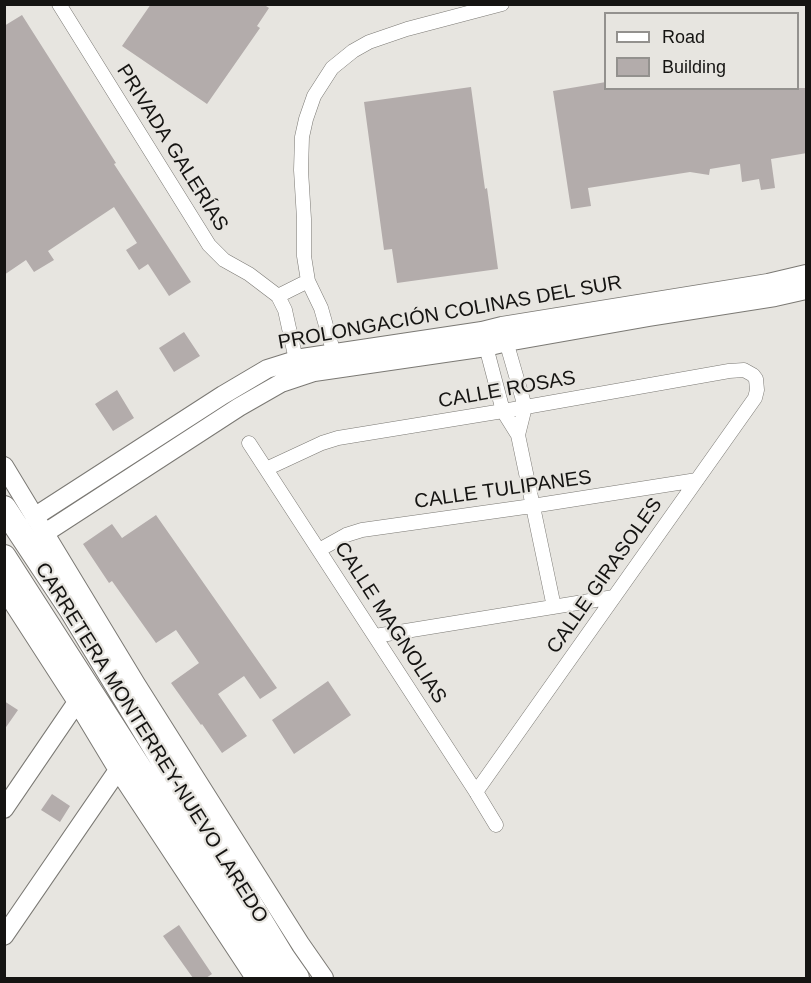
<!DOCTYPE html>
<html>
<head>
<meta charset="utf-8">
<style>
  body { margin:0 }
  #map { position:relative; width:811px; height:983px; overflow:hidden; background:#e7e5e0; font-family:Helvetica,sans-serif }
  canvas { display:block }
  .frame { position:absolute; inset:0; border:6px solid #151412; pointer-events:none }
  .legend { position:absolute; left:604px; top:12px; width:195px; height:78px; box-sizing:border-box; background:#e7e5e0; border:2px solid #93918e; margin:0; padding:8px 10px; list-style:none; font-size:18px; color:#151412 }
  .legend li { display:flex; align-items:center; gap:12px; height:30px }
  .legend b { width:30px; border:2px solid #93918e }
</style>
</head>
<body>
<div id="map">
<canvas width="811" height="983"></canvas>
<div class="frame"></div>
<ul class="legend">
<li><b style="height:8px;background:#fff"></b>Road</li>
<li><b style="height:16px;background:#b3acab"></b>Building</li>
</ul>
</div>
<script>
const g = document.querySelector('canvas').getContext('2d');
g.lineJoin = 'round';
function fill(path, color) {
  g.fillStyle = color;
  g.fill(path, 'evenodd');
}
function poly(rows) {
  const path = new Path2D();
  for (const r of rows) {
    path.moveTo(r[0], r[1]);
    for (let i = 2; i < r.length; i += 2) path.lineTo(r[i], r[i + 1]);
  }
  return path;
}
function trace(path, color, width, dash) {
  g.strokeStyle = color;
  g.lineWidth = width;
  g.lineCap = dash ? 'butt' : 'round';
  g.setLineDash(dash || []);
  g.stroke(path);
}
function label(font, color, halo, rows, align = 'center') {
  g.font = font + ' Helvetica,sans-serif';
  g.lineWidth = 4.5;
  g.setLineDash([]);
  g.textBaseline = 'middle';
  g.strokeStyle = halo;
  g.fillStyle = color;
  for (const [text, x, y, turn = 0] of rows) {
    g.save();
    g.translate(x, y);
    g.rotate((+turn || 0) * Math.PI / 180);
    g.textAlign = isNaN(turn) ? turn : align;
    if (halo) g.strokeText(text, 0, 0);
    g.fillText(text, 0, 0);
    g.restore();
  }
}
const building = poly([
  [151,4,263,4,269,8,257,26,260,28,207,104,122,46],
  [22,15,116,163,114,164,191,282,169,296,148,264,139,270,126,250,137,243,114,207,48,251,54,260,34,272,26,260,4,275,4,26],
  [606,82,606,88,807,88,807,153,771,159,775,188,761,190,759,179,742,182,740,164,710,169,709,175,690,172,588,188,591,206,571,209,553,91],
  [471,87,485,189,487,188,498,269,397,283,392,249,384,250,364,102],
  [184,332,200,356,174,372,159,348],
  [117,390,134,418,113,431,95,404],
  [156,515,277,688,260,699,244,676,218,694,247,736,222,753,202,724,201,725,171,683,199,663,176,630,156,643,112,581,109,583,83,544,112,524,122,538],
  [328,681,351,715,294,754,272,720],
  [4,701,18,710,4,730],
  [52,794,70,806,60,822,41,810],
  [179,925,212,974,206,978,193,978,163,936]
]);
const street = poly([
  [59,4,209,245,224,260,249,274,278,296,285,310,296,360,299,367],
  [278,296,308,281],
  [504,334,525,407,518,435],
  [484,339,503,411,518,435,554,607],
  [336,361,321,308,308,281,304,256,304,219,301,170,302,137,306,119,314,96,332,68,353,51,369,42,407,29,502,4],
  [249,443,476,792,496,825],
  [266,469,322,443,338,438,503,411,729,371,744,370,753,375,756,379,757,390,755,398,476,792],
  [319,550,346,535,362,530,532,506,697,480],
  [375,636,614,597]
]);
const secondary = poly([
  [4,466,136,684,301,945,324,978],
  [34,517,223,395,267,369,302,358,482,331,502,326,768,283,806,274],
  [45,533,239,407,281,383,314,372,486,347,507,342,649,317,775,297,806,290],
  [4,589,77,702,118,770,255,978],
  [4,809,77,702],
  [4,936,118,770]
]);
const highway = poly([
  [4,508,71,609,283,958,297,978],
  [4,557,274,978]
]);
const streetNames = [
  ["PRIVADA GALERÍAS",172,148,58],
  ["PROLONGACIÓN COLINAS DEL SUR",450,313,-10],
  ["CALLE ROSAS",507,390,-10],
  ["CALLE TULIPANES",503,490,-8],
  ["CALLE GIRASOLES",605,576,-55],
  ["CALLE MAGNOLIAS",390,623,57],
  ["CARRETERA MONTERREY-NUEVO LAREDO",151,743,58]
];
fill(building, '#b3acab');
trace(street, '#7b7974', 15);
trace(secondary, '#7b7974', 20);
trace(highway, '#7b7974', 26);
trace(street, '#fff', 14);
trace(secondary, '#fff', 18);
trace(highway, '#fff', 24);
label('20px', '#151412', '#e7e5e0', streetNames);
</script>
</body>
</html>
